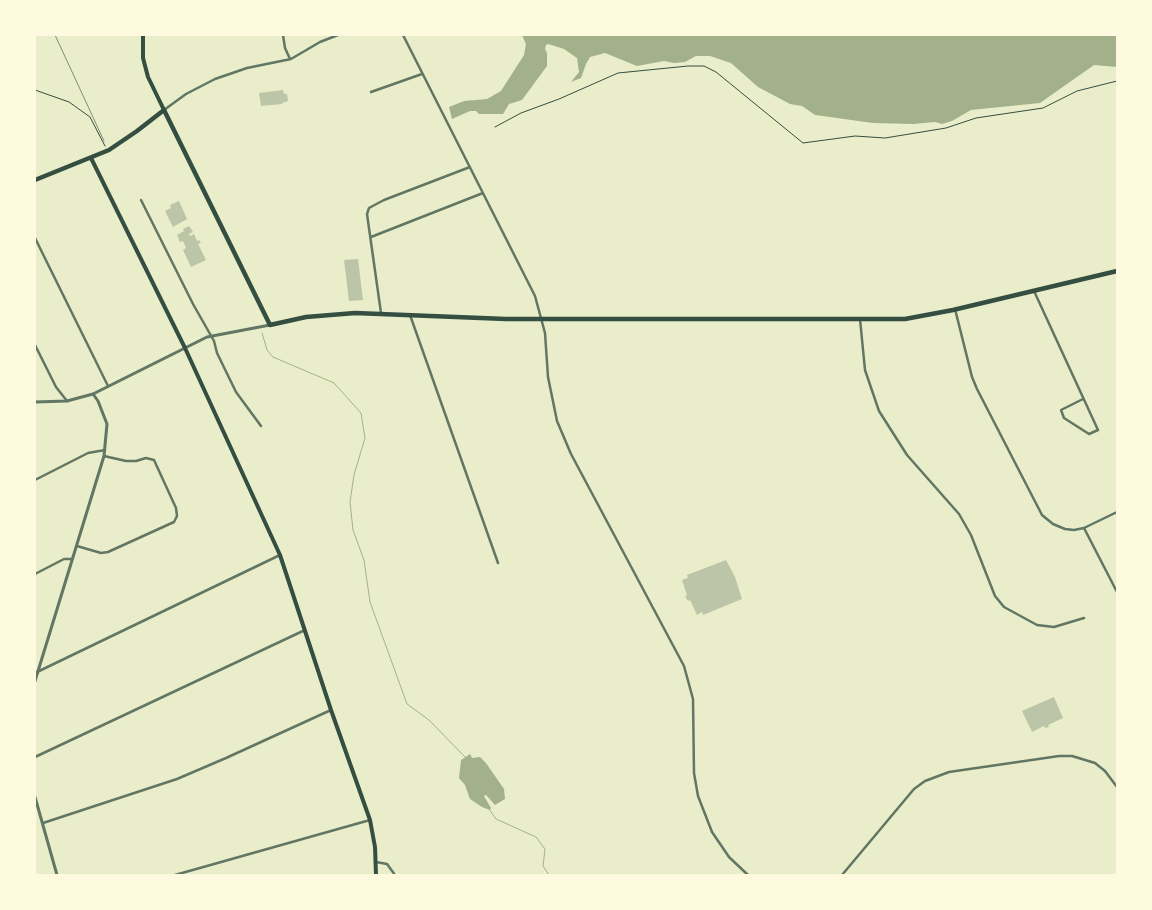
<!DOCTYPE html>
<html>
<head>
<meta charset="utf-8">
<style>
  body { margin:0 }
  #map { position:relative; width:1152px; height:910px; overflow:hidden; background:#e9edc9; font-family:Cabin,sans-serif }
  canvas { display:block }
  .frame { position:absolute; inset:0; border:36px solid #fefae0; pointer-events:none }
</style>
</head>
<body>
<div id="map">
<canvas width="1152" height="910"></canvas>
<div class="frame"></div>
</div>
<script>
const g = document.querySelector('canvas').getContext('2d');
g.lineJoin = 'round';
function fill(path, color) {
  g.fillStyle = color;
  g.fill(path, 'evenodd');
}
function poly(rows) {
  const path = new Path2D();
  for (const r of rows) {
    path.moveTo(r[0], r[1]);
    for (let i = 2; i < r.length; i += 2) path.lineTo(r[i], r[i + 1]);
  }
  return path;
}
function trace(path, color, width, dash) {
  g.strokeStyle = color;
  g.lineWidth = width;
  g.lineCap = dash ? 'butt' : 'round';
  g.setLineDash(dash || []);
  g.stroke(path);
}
const water = poly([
  [522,35,1117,35,1117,67,1094,65,1040,103,971,110,952,121,942,124,935,122,913,124,873,123,815,115,802,106,790,104,758,87,731,63,710,56,696,56,685,62,674,63,664,61,637,66,605,53,590,57,586,64,581,78,571,82,579,72,577,58,564,49,548,44,546,45,545,49,547,53,547,66,522,100,509,104,503,114,479,114,476,111,470,111,452,119,449,107,464,101,487,99,501,91,524,55,526,44],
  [470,754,472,758,480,757,486,763,504,789,505,799,495,805,486,795,484,796,491,808,490,810,482,807,470,799,465,785,459,778,461,760]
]);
const stream = poly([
  [262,333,267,350,273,357,334,383,361,413,365,438,354,475,350,502,353,530,364,560,370,602,407,704,429,720,466,758],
  [489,809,496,819,536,837,545,849,543,866,549,875]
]);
const building = poly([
  [283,90,284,94,287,94,288,101,282,103,282,104,261,106,259,93],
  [179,201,187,219,173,227,165,211,171,208,170,205],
  [189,226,193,232,189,234,190,236,194,234,197,241,199,240,201,243,198,244,206,260,191,267,183,250,186,248,183,241,180,242,177,235,184,231,183,229],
  [358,259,363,300,349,301,344,260],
  [726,560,735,577,742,599,703,615,702,612,697,615,690,600,688,601,685,596,687,595,682,580,688,578,687,575],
  [1054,697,1063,718,1048,725,1049,727,1045,728,1044,726,1032,732,1022,711]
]);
const path = poly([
  [35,90,69,102,90,117,105,146],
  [495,127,521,113,559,99,618,73,688,66,704,66,716,72,803,143,855,136,885,138,946,128,976,118,1043,108,1077,91,1117,81]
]);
const minor = poly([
  [283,35,285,48,290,59],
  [403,35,535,296,545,333,548,377,557,421,571,454,684,666,693,699,694,773,698,796,712,832,729,857,748,875],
  [371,92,422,74],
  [164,110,186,94,215,79,247,68,291,59,320,42,338,35],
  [141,200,193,304,214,341,217,353,236,392,261,426],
  [371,237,483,193],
  [35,238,108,386],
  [1034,291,1098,430,1089,434,1064,418,1061,410,1083,399],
  [955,309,972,377,977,389,1042,515,1053,524,1065,529,1074,530,1084,528,1117,592],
  [381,313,367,214,369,208,384,200,470,167],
  [410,315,498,563],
  [860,319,865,370,879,411,907,455,959,514,971,535,995,596,1004,607,1037,625,1054,627,1084,618],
  [35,345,56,387,67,401],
  [35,480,88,453,105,450],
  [1084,528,1117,512],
  [77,546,101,553,108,552,174,522,177,516,176,508,154,460,146,458,136,461,126,461,104,456],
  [35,574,64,559,72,559],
  [35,673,280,555],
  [35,757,305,630],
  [43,823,177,779,226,758,331,710],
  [376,862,387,864,395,875],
  [175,875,370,820],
  [842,875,914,789,925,781,949,772,1059,756,1072,756,1095,763,1105,771,1117,787]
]);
const tertiary = poly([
  [35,402,67,401,93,394,207,337,270,325],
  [35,681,104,456,107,424,98,401,93,394],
  [35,797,57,875]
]);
const secondary = poly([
  [143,35,143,58,148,77,164,110],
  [91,158,185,348,280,555,331,710,370,820,375,847,376,875]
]);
const primary = poly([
  [35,180,109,150,137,131,164,110,270,325,306,317,355,313,506,319,905,319,953,310,1117,271]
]);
const rail = poly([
  [55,35,104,141]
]);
fill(water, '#a3b18a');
trace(stream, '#a3b18a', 1);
fill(building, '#bcc5a7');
trace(path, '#344e41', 1);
trace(minor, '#617663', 2.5);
trace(tertiary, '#617663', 3);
trace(secondary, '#344e41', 4);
trace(primary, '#344e41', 4.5);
trace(rail, '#7c8e77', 1);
</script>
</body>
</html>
